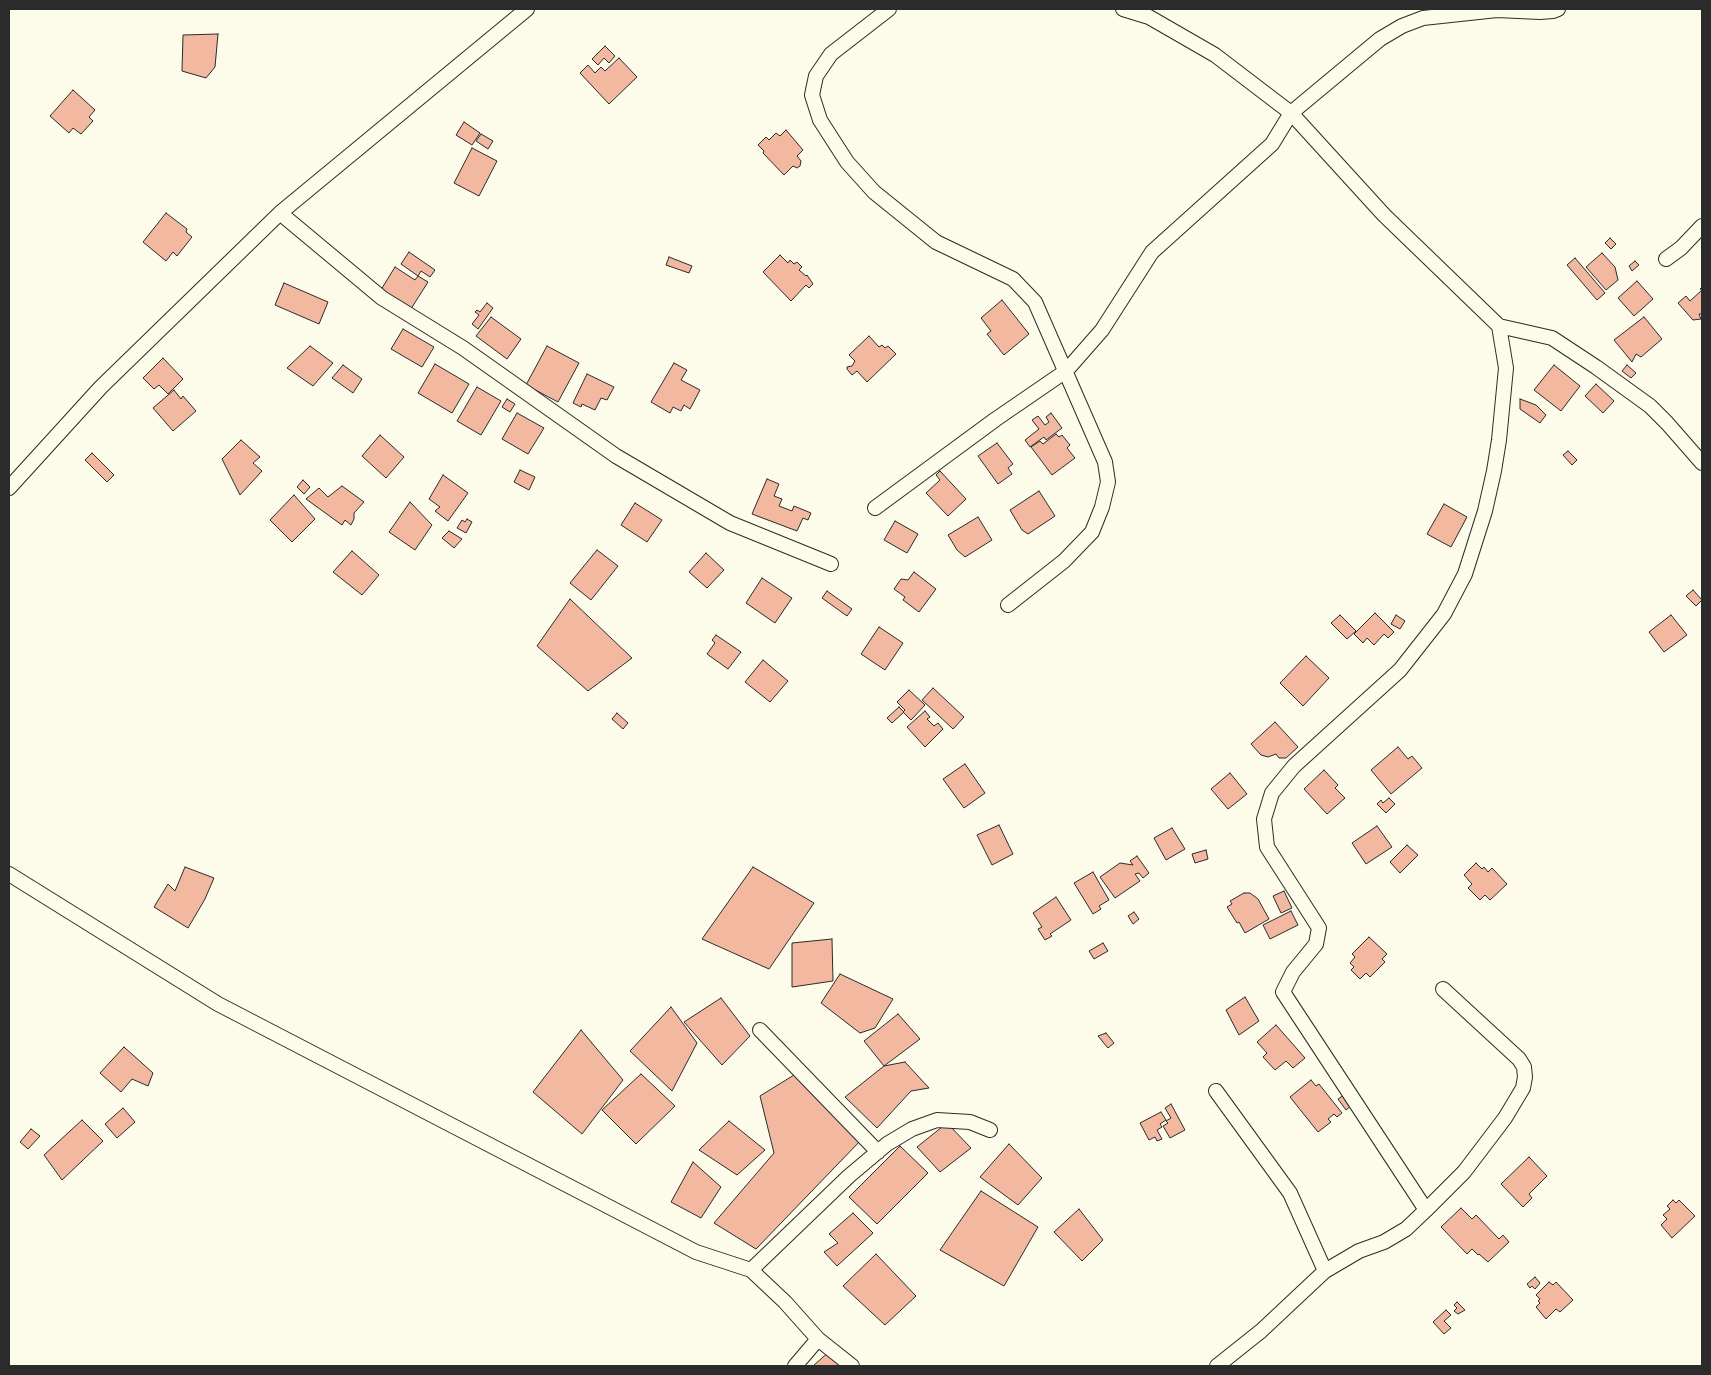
<!DOCTYPE html>
<html>
<head>
<meta charset="utf-8">
<style>
  body { margin:0 }
  #map { position:relative; width:1711px; height:1375px; overflow:hidden; background:#fdfbea; font-family:"Times New Roman",serif }
  canvas { display:block }
  .frame { position:absolute; inset:0; border:10px solid #2b2b2b; pointer-events:none }
</style>
</head>
<body>
<div id="map">
<canvas width="1711" height="1375"></canvas>
<div class="frame"></div>
</div>
<script>
const g = document.querySelector('canvas').getContext('2d');
g.lineJoin = 'round';
function fill(path, color) {
  g.fillStyle = color;
  g.fill(path, 'evenodd');
}
function poly(rows) {
  const path = new Path2D();
  for (const r of rows) {
    path.moveTo(r[0], r[1]);
    for (let i = 2; i < r.length; i += 2) path.lineTo(r[i], r[i + 1]);
  }
  return path;
}
function trace(path, color, width, dash) {
  g.strokeStyle = color;
  g.lineWidth = width;
  g.lineCap = dash ? 'butt' : 'round';
  g.setLineDash(dash || []);
  g.stroke(path);
}
const building = poly([
  [218,34,215,67,206,78,182,71,183,35,218,34],
  [605,46,615,56,609,63,604,58,598,65,592,59,605,46],
  [619,58,637,77,609,104,580,73,588,65,595,73,601,67,605,71,619,58],
  [73,90,95,110,89,117,93,121,81,134,73,128,69,133,50,116,73,90],
  [464,122,480,133,472,145,456,135,464,122],
  [786,130,803,150,797,156,801,161,800,166,797,168,793,166,784,175,763,153,764,151,758,145,766,137,769,140,776,133,780,136,786,130],
  [481,134,493,141,488,149,476,141,481,134],
  [472,148,497,161,479,196,454,183,472,148],
  [166,213,187,229,186,232,192,237,177,256,173,252,166,261,143,242,166,213],
  [1610,238,1616,244,1611,249,1605,243,1610,238],
  [409,252,435,270,430,277,421,271,418,276,401,264,409,252],
  [1602,253,1615,267,1618,280,1606,290,1586,267,1602,253],
  [780,255,788,263,790,260,794,264,797,262,802,267,799,270,806,276,807,275,813,284,809,288,806,285,791,301,763,272,780,255],
  [669,257,692,266,689,273,666,265,669,257],
  [1575,258,1605,293,1597,300,1567,265,1575,258],
  [1635,261,1639,265,1632,271,1629,266,1635,261],
  [395,267,415,280,418,276,428,282,409,312,379,293,395,267],
  [1637,281,1653,299,1634,316,1618,298,1637,281],
  [284,283,328,302,319,324,275,305,284,283],
  [1702,287,1702,314,1699,314,1701,319,1693,320,1678,303,1686,296,1690,301,1702,290,1700,289,1702,287],
  [1002,300,1029,334,1004,355,987,334,991,331,981,318,1002,300],
  [487,303,493,308,478,329,472,324,479,315,475,312,477,310,480,312,487,303],
  [491,317,521,339,507,359,476,336,491,317],
  [1644,317,1662,339,1641,357,1636,354,1632,362,1614,340,1644,317],
  [403,329,434,347,422,367,391,349,403,329],
  [869,336,879,347,882,345,885,348,888,346,896,354,867,382,857,371,852,375,847,369,847,367,852,366,855,361,849,355,869,336],
  [310,346,333,363,313,386,287,368,310,346],
  [547,346,579,363,558,402,526,385,547,346],
  [163,358,183,379,168,394,159,385,154,389,143,378,163,358],
  [674,363,687,370,681,380,700,390,690,409,684,405,681,411,673,407,670,413,651,402,674,363],
  [435,364,469,384,452,413,418,393,435,364],
  [343,365,362,379,353,393,332,378,343,365],
  [1554,365,1580,386,1561,411,1534,390,1554,365],
  [1627,365,1636,373,1631,378,1622,371,1627,365],
  [587,374,614,387,607,400,601,398,595,410,582,404,581,407,573,403,587,374],
  [1596,384,1614,401,1603,413,1585,396,1596,384],
  [477,387,501,401,481,435,457,421,477,387],
  [174,390,181,399,183,396,196,411,173,431,153,408,174,390],
  [507,399,515,404,510,412,502,407,507,399],
  [1520,399,1536,405,1546,415,1540,423,1520,409,1520,399],
  [517,413,544,428,528,454,502,439,517,413],
  [1051,413,1062,428,1046,440,1044,437,1030,447,1025,440,1039,429,1032,420,1038,416,1045,425,1049,422,1046,417,1051,413],
  [1056,434,1059,437,1062,435,1070,445,1067,448,1075,458,1052,475,1031,447,1040,441,1043,444,1056,434],
  [380,435,404,457,386,478,362,456,380,435],
  [241,440,260,457,253,463,262,471,240,495,222,459,241,440],
  [997,443,1013,464,1008,468,1012,474,998,484,978,456,997,443],
  [1568,451,1577,460,1572,465,1563,455,1568,451],
  [92,453,114,475,107,482,85,460,92,453],
  [520,470,535,477,529,490,514,482,520,470],
  [940,471,966,499,948,516,926,493,940,480,936,475,940,471],
  [443,475,468,493,448,521,435,511,440,507,429,499,443,475],
  [767,479,779,484,774,496,782,499,779,506,792,511,794,506,811,513,808,520,803,518,797,531,752,514,767,479],
  [303,480,310,487,304,494,297,487,303,480],
  [342,486,364,502,354,513,354,519,351,525,345,520,342,525,306,499,319,488,328,497,342,486],
  [1039,491,1055,516,1028,534,1022,530,1010,510,1039,491],
  [294,495,315,519,292,542,270,520,294,495],
  [410,502,432,525,415,550,389,532,410,502],
  [635,503,662,520,647,542,621,525,635,503],
  [1444,504,1467,517,1451,547,1427,534,1444,504],
  [978,517,992,540,965,557,957,550,948,535,978,517],
  [467,519,472,522,466,533,457,528,462,520,465,522,467,519],
  [895,521,918,534,907,553,884,540,895,521],
  [449,531,462,539,454,548,442,538,449,531],
  [597,550,618,566,591,600,570,583,597,550],
  [352,551,379,575,362,595,333,572,352,551],
  [706,553,724,570,707,588,689,572,706,553],
  [914,572,936,589,919,612,903,600,905,597,894,589,901,579,908,580,914,572],
  [762,578,792,598,775,623,746,603,762,578],
  [1693,590,1702,600,1696,606,1686,596,1693,590],
  [827,591,852,609,847,616,822,598,827,591],
  [570,599,632,658,588,691,537,646,570,599],
  [1375,613,1394,632,1388,638,1384,634,1374,645,1367,638,1363,643,1354,634,1375,613],
  [1340,615,1356,631,1347,639,1331,623,1340,615],
  [1396,615,1405,621,1400,629,1391,624,1396,615],
  [1671,615,1687,635,1664,652,1649,632,1671,615],
  [879,627,903,643,885,670,861,654,879,627],
  [716,635,741,652,728,669,707,654,715,643,712,640,716,635],
  [1306,656,1329,678,1303,706,1280,683,1306,656],
  [763,660,788,681,770,702,745,682,763,660],
  [933,688,964,717,953,729,922,700,933,688],
  [909,690,925,705,911,720,903,712,905,710,897,702,909,690],
  [899,707,904,712,892,723,887,718,899,707],
  [925,711,930,717,927,719,934,726,938,723,943,729,925,747,907,727,925,711],
  [617,713,628,723,623,729,612,719,617,713],
  [1275,722,1298,747,1286,758,1279,758,1276,754,1268,757,1261,755,1251,744,1275,722],
  [1398,747,1408,759,1412,756,1422,768,1391,794,1371,770,1398,747],
  [965,764,985,793,964,808,943,779,965,764],
  [1324,770,1338,785,1335,788,1345,798,1327,814,1304,789,1324,770],
  [1230,773,1247,794,1228,809,1211,789,1230,773],
  [1389,798,1395,804,1386,813,1377,804,1381,800,1383,803,1389,798],
  [999,825,1013,854,992,865,977,835,999,825],
  [1377,826,1392,847,1366,864,1352,843,1377,826],
  [1172,828,1185,849,1166,860,1154,838,1172,828],
  [1407,845,1418,855,1400,873,1390,862,1407,845],
  [1206,850,1208,859,1195,863,1192,854,1206,850],
  [1137,856,1149,873,1143,878,1139,873,1135,874,1140,881,1115,898,1100,877,1120,863,1133,865,1130,861,1137,856],
  [1476,863,1482,869,1484,867,1488,872,1492,868,1507,884,1490,900,1485,895,1480,900,1468,888,1472,884,1464,875,1476,863],
  [185,867,214,878,205,899,188,928,154,907,168,884,175,891,185,867],
  [753,867,814,903,769,969,702,939,753,867],
  [1093,872,1109,900,1099,906,1101,909,1093,914,1074,883,1093,872],
  [1284,891,1292,908,1281,913,1273,896,1284,891],
  [1244,893,1250,893,1258,899,1269,919,1245,933,1239,922,1237,923,1227,907,1232,904,1230,901,1244,893],
  [1056,897,1071,920,1050,934,1052,936,1045,940,1038,929,1042,927,1033,913,1056,897],
  [1291,911,1298,925,1270,939,1263,925,1291,911],
  [1134,912,1139,919,1133,924,1128,916,1134,912],
  [1369,937,1387,954,1382,959,1385,962,1370,977,1366,973,1360,979,1351,970,1354,967,1350,963,1355,957,1352,954,1369,937],
  [832,939,833,981,792,987,792,943,832,939],
  [1103,943,1108,951,1094,959,1089,951,1103,943],
  [840,974,893,999,875,1028,860,1033,821,1003,840,974],
  [1245,997,1259,1021,1239,1035,1226,1010,1245,997],
  [721,998,750,1036,722,1065,684,1022,721,998],
  [671,1007,697,1043,672,1091,630,1051,671,1007],
  [898,1014,920,1039,884,1066,864,1041,898,1014],
  [1276,1025,1305,1058,1293,1068,1286,1061,1275,1070,1263,1057,1267,1053,1257,1042,1276,1025],
  [581,1030,623,1080,582,1134,533,1092,581,1030],
  [1106,1033,1114,1043,1108,1048,1098,1036,1106,1033],
  [124,1047,153,1073,148,1086,132,1079,121,1092,100,1073,124,1047],
  [905,1062,929,1088,911,1091,877,1128,845,1097,884,1066,905,1062],
  [641,1074,675,1106,636,1144,602,1110,641,1074],
  [794,1075,862,1139,756,1249,714,1223,774,1153,760,1096,794,1075],
  [1311,1080,1316,1086,1319,1084,1342,1113,1337,1117,1334,1114,1328,1119,1331,1122,1318,1132,1290,1097,1311,1080],
  [1344,1095,1352,1105,1346,1110,1338,1099,1344,1095],
  [1171,1104,1185,1130,1170,1138,1163,1126,1168,1123,1166,1121,1171,1118,1165,1108,1171,1104],
  [123,1108,135,1122,117,1138,105,1124,123,1108],
  [1161,1112,1166,1120,1160,1124,1162,1127,1157,1130,1162,1139,1157,1141,1155,1137,1149,1140,1140,1123,1161,1112],
  [82,1120,103,1141,62,1180,44,1155,82,1120],
  [729,1121,765,1150,737,1175,699,1150,729,1121],
  [947,1123,971,1148,940,1172,917,1147,947,1123],
  [31,1129,40,1136,28,1149,20,1142,31,1129],
  [1009,1144,1042,1178,1018,1205,980,1177,1009,1144],
  [900,1146,928,1173,877,1224,849,1197,900,1146],
  [1529,1157,1547,1176,1529,1194,1532,1198,1523,1207,1501,1184,1529,1157],
  [693,1162,721,1187,701,1218,671,1202,693,1162],
  [981,1191,1038,1227,1004,1286,940,1250,981,1191],
  [1673,1200,1676,1203,1679,1200,1695,1216,1672,1238,1661,1225,1667,1219,1663,1215,1670,1209,1667,1206,1673,1200],
  [1461,1208,1472,1219,1476,1215,1499,1239,1503,1235,1509,1242,1488,1262,1479,1254,1478,1255,1472,1249,1467,1254,1441,1227,1461,1208],
  [1079,1209,1103,1240,1082,1261,1054,1232,1079,1209],
  [853,1213,873,1233,837,1266,824,1252,838,1243,829,1234,853,1213],
  [876,1254,916,1296,885,1325,843,1286,876,1254],
  [1535,1277,1540,1283,1535,1289,1532,1286,1530,1288,1527,1284,1535,1277],
  [1549,1282,1553,1285,1556,1282,1573,1300,1560,1312,1556,1309,1546,1319,1536,1307,1540,1303,1538,1301,1540,1299,1536,1295,1549,1282],
  [1457,1302,1465,1310,1458,1314,1454,1311,1457,1308,1454,1305,1457,1302],
  [1446,1310,1451,1315,1444,1321,1451,1328,1444,1334,1433,1322,1446,1310],
  [831,1350,844,1366,813,1366,831,1350]
]);
const minor = poly([
  [889,9,831,54,816,76,812,95,820,120,847,162,874,192,936,242,1013,279,1035,302,1105,462,1108,482,1102,507,1092,532,1064,561,1008,605],
  [1123,9,1149,17,1215,55,1291,113,1384,215,1499,326,1552,338,1596,367,1650,406,1667,423,1702,463],
  [280,213,382,298,463,348,616,456,730,523,831,564],
  [1666,259,1681,248,1702,226],
  [9,488,101,387,280,213,527,9],
  [875,508,996,419,1066,371,1102,330,1152,252,1272,144,1291,113,1380,39,1402,26,1423,18,1497,10,1540,12,1553,11,1558,9],
  [9,874,218,1004,696,1252,751,1270,785,1302,818,1339,852,1366],
  [760,1030,878,1152],
  [1216,1091,1290,1193,1325,1271],
  [1426,1210,1464,1172,1505,1118,1523,1088,1525,1077,1524,1067,1519,1059,1443,989],
  [751,1270,849,1176,887,1144,912,1129,937,1120,970,1122,990,1130],
  [795,1366,818,1339],
  [1217,1366,1261,1331,1325,1271,1359,1251,1384,1242,1406,1229,1426,1210,1283,992,1293,972,1316,944,1319,928,1267,847,1264,819,1272,793,1294,766,1400,670,1444,614,1465,574,1485,511,1494,471,1499,440,1506,368,1499,326]
]);
fill(building, '#f2b8a0');
trace(building, '#2b2b2b', 1);
trace(minor, '#2b2b2b', 16);
trace(minor, '#fdfbea', 14);
</script>
</body>
</html>
